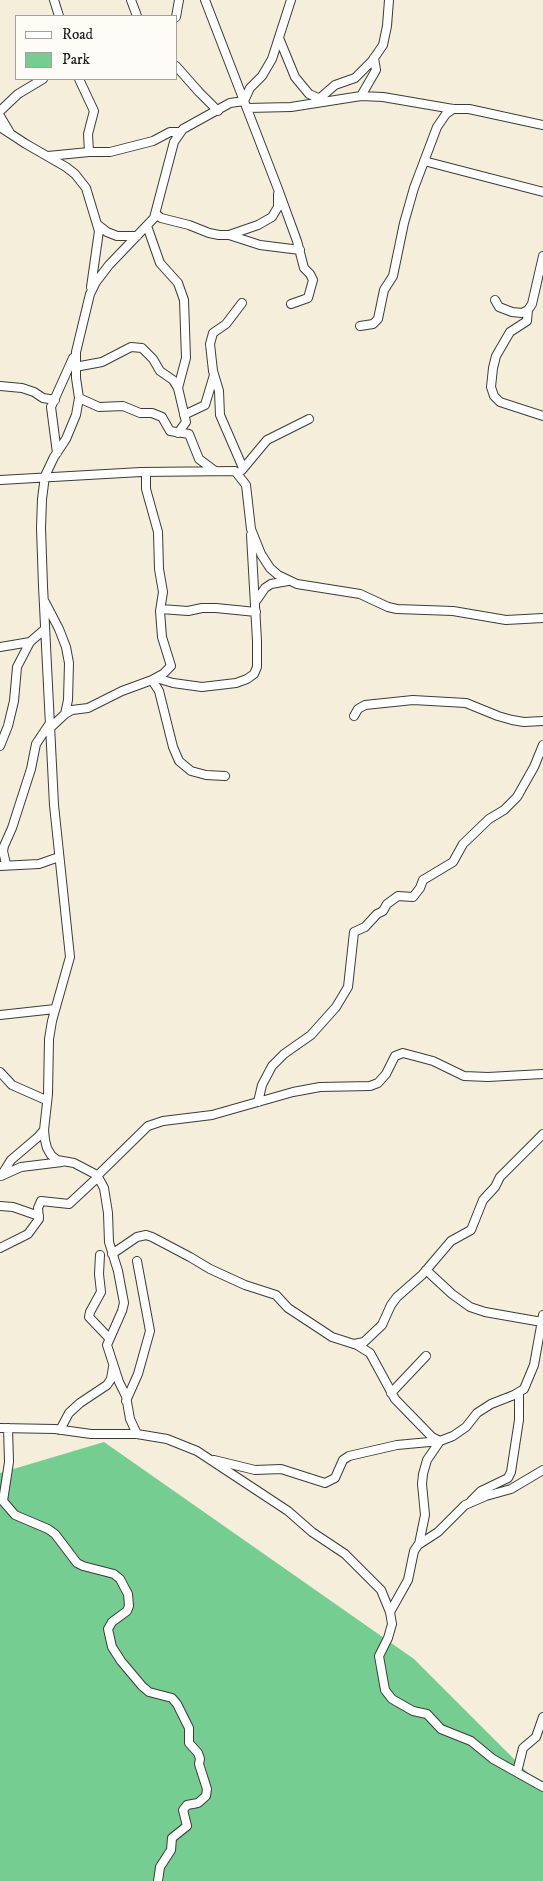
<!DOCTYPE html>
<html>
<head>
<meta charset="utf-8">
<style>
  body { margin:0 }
  #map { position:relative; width:543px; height:1881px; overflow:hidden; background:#f4eedb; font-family:"IM FELL DW Pica",serif }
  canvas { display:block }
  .legend { position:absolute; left:15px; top:15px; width:162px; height:65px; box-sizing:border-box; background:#fdfcf7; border:1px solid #a3a29f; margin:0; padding:6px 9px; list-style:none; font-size:15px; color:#1c1c1c }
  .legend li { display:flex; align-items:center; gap:10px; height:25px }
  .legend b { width:25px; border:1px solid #a3a29f }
</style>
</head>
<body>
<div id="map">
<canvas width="543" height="1881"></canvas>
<ul class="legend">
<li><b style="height:6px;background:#fff"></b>Road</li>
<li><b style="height:14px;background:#76cd92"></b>Park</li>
</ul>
</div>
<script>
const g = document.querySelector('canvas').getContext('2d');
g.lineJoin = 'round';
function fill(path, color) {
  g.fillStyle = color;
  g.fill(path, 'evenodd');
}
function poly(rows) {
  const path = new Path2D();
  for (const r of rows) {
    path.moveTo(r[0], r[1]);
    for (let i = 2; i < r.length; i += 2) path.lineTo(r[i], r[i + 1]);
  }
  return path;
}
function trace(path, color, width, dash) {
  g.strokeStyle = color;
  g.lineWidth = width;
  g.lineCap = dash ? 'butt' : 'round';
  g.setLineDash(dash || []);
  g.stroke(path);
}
const green = poly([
  [104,1442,414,1659,543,1788,543,1881,0,1881,0,1473]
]);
const street = poly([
  [54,0,59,16],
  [131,0,137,16],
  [205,0,278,189,297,241,304,268,310,274,313,280,308,298,291,304],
  [176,17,179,0],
  [279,38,295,77,309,94,323,100],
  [176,66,199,92,218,111],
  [79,79,94,111,88,134,89,152],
  [361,96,376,70,374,58],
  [319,99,335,85,355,78,372,61,383,45,387,26,389,0],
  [247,108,291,107,361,96,383,97,453,109,469,109,543,125],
  [0,111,18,94,43,79],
  [0,116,9,131],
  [0,127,26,144,66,167,75,174,86,188,99,231,91,287],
  [48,156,89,152,110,152,153,141,170,132,180,132],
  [424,161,543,192],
  [156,214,161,218,189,225,209,233,219,235,229,235,258,225,272,217,278,207,278,194],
  [98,225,107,232,117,236,137,236],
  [147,226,160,263,178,283,184,300,186,358,178,388],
  [229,235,260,245,300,250],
  [495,300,499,307,512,312,522,313,528,310,532,304,543,256],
  [242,303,226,324,213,333,210,344,213,371,219,391,220,415,243,468],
  [528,310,527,321,510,332,496,356,493,368,491,387,494,396,500,402,543,416],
  [360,326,373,324,378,319,384,290,393,276,404,223,414,188,437,127,446,114,453,109],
  [75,367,102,362,131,347,142,348,153,359,160,371,173,380,178,388,186,422,178,433],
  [0,386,22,388,34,392,43,398,55,400],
  [79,398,99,407,123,406,140,413,152,413,162,417,170,431,189,434,199,459,215,471],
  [184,415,205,405,214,375],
  [57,453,51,407,73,358],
  [242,470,267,440,309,419],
  [0,480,141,472,235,471,246,485,251,529,261,554,270,568,278,575,297,584,360,594,388,607,397,609,453,611,506,620,543,618],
  [256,601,265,588,271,584,288,581],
  [45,602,59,629,66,647,69,663,68,700,65,714],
  [161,609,188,611,202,608,216,608,256,612],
  [0,647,30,642],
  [156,678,173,683,202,687,236,683,247,679,254,674,257,667,257,641,251,535],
  [152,680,159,691,173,747,179,761,191,771,206,775,225,776],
  [354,716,358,709,365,705,413,700,466,703,498,716,512,720,524,722,543,721],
  [50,728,65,714,72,710,88,708,122,691,152,680,163,674,171,666,162,637,160,611,163,592,159,569,158,532,146,489,146,472],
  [0,746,8,726,14,701,17,667,30,642,45,629],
  [6,864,3,851,4,846,12,828,31,769,36,744,50,723],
  [0,866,39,864,59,857],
  [0,1015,55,1009],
  [0,1072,12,1085,46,1100],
  [258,1102,262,1085,272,1066,284,1054,311,1035,336,1007,348,987,354,932,365,927,377,914,383,911,387,904,398,896,413,897,420,888,423,880,453,862,463,844,489,819,504,810,517,797,534,767,543,745],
  [1,1176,21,1167,62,1162],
  [1,1176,11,1160,38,1137,44,1130],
  [97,1176,148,1126,163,1121,212,1115,293,1092,320,1087,370,1086,378,1083,386,1074,395,1056,403,1053,433,1061,464,1076,488,1077,543,1074],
  [0,1206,13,1207,39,1216],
  [0,1248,28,1234,39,1219,38,1208,41,1201,69,1204,98,1177],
  [112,1254,137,1237,146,1235,152,1237,190,1257,210,1269,245,1285,276,1295,288,1308,332,1337,357,1345,370,1353,395,1399,432,1437,440,1441,427,1460,423,1474,422,1484,425,1515,419,1544],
  [100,1255,99,1274,101,1292,90,1312,89,1317,109,1338],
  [426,1270,452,1294,470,1307,485,1312,542,1322],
  [354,1344,364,1342,382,1325,391,1305,397,1297,422,1275,451,1241,471,1230,483,1200,495,1187,500,1177,543,1134],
  [391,1393,426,1356],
  [126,1401,138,1374,150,1331,137,1261],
  [0,1428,55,1429,91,1434,137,1434,167,1439,197,1451,288,1511,312,1532,345,1554,381,1590,390,1612,392,1624,388,1638,379,1656,385,1690,392,1699,413,1711,427,1714,441,1729,471,1741,493,1759,543,1787],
  [8,1428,9,1462,3,1501,15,1515,48,1529,55,1534,77,1563,83,1566,114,1574,120,1579,128,1594,129,1606,127,1611,112,1622,108,1629,112,1647,121,1661,142,1686,149,1692,172,1698,177,1704,189,1728,189,1743,198,1753,200,1759,199,1764,207,1789,206,1796,198,1803,187,1805,183,1810,187,1826,172,1838,171,1850,160,1867,158,1881],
  [60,1430,69,1413,80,1403,107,1385,111,1379,113,1367],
  [137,1434,130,1419,126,1396,119,1382,107,1345,122,1311,124,1303,118,1271,109,1242,108,1213,104,1188,98,1177,95,1174,74,1163,57,1160,51,1155,47,1148,45,1140,44,1130,48,1094,49,1039,52,1021,70,957,54,805,43,586,41,528,42,499,45,476,54,457,66,439,76,415,79,398,76,378,76,352,90,294,96,282,109,265,154,218,174,142,183,129,230,103,244,101,250,88,262,76,272,59,291,0],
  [214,1460,255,1470,281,1469,325,1483,335,1478,343,1460,349,1456,397,1445,440,1441,453,1436,466,1427,477,1413,491,1404,514,1395,524,1389,534,1365,543,1315],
  [471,1501,481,1491,508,1478,511,1472,519,1420,519,1392],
  [390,1612,408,1580,414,1551,418,1545,438,1532,465,1505,486,1496,511,1489,543,1470],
  [517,1772,523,1748,536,1737,543,1717]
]);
fill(green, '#76cd92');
trace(street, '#3c3c39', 10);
trace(street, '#fff', 8);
</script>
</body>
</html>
